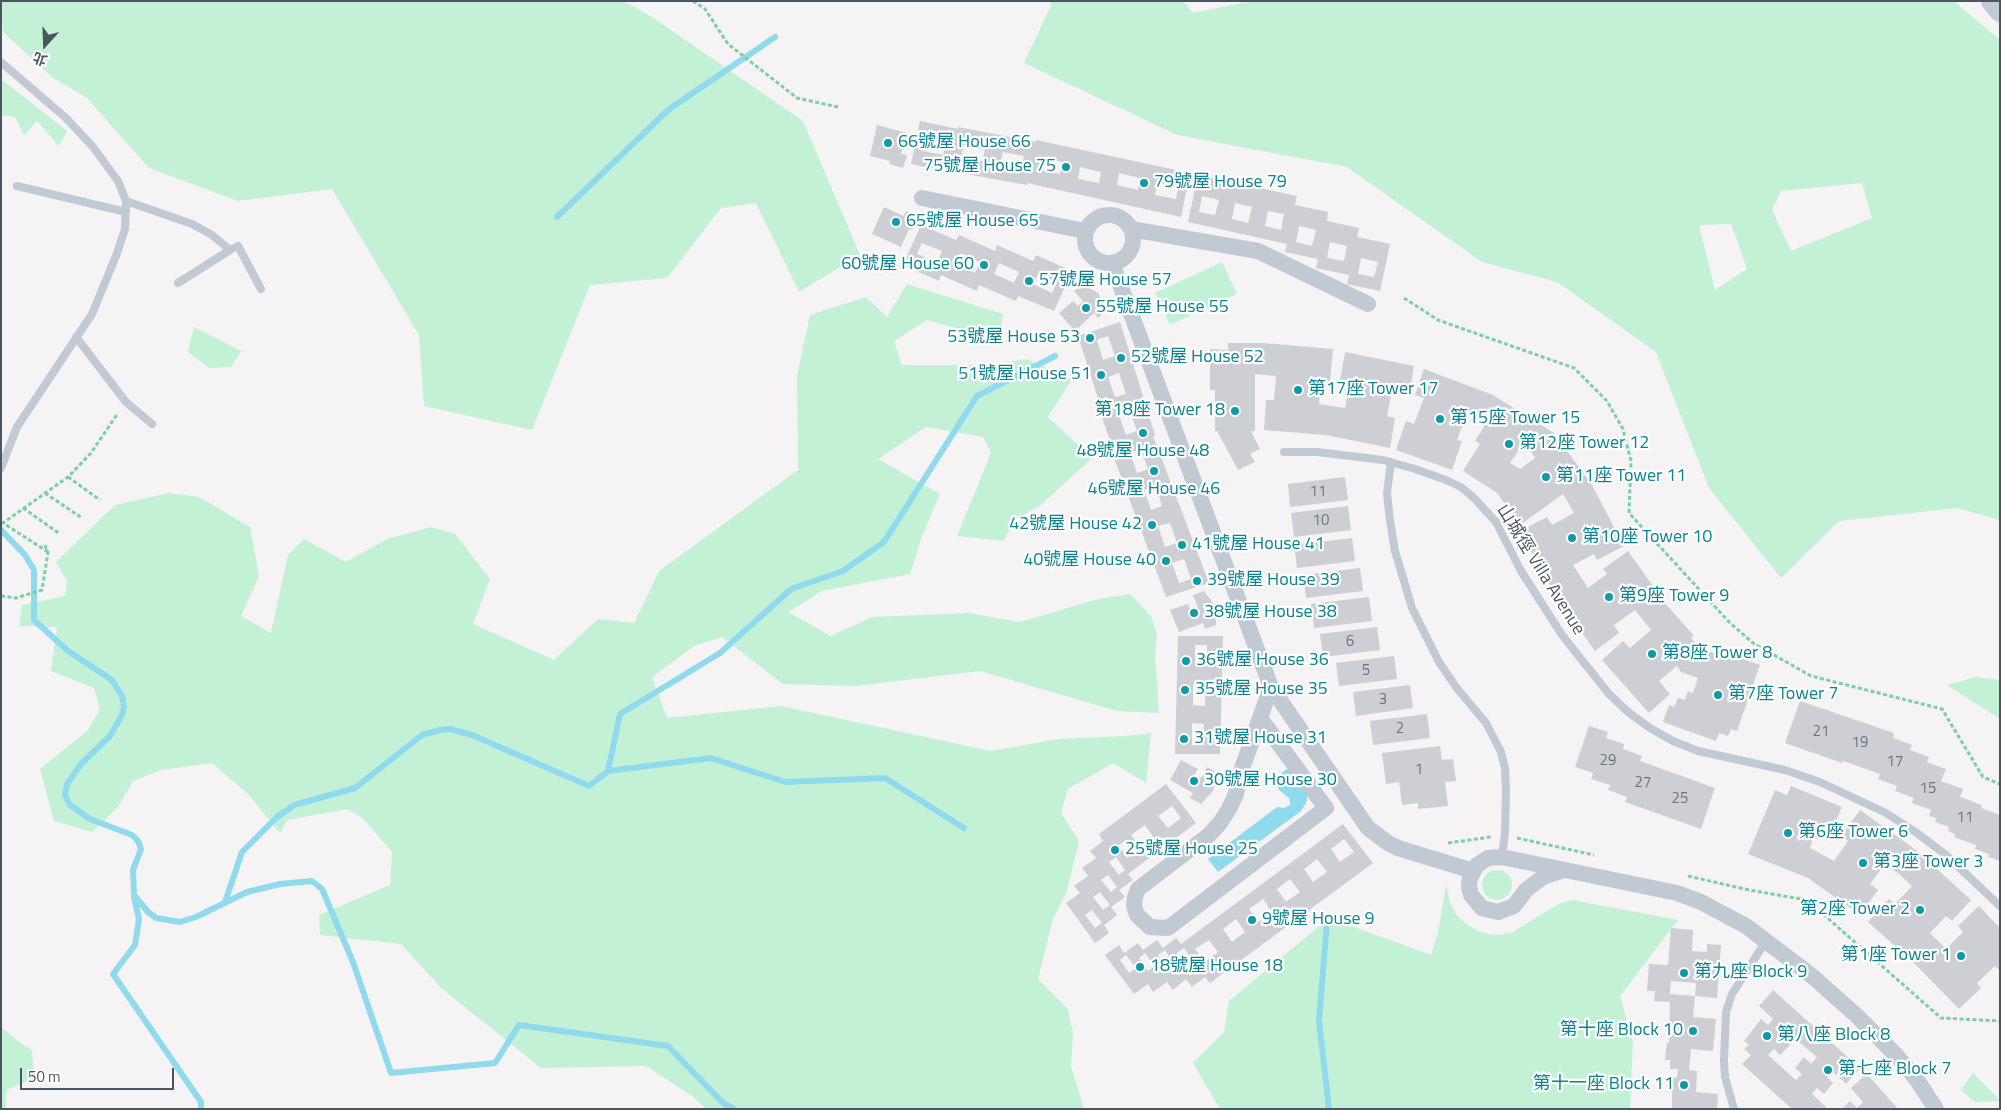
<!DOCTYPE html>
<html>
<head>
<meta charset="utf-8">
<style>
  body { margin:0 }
  #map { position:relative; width:2001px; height:1110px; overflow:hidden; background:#f5f3f3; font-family:"Titillium Web","Noto Sans TC",sans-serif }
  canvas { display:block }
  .frame { position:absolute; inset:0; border:2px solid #4a5661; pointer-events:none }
  .north { position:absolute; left:20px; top:20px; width:50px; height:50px; -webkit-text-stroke:4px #fff; paint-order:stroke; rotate:200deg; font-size:14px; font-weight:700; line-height:20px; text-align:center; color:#4a5661 }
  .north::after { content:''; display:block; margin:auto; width:18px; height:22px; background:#4a5661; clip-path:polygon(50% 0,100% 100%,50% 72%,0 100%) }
  .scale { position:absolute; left:20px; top:1068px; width:154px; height:22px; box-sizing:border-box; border:2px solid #4a5661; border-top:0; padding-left:6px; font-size:15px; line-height:18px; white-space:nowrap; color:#4a5661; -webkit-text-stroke:4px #fff; paint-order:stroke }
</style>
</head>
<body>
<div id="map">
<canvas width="2001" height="1110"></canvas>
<div class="frame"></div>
<div class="north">北</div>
<div class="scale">50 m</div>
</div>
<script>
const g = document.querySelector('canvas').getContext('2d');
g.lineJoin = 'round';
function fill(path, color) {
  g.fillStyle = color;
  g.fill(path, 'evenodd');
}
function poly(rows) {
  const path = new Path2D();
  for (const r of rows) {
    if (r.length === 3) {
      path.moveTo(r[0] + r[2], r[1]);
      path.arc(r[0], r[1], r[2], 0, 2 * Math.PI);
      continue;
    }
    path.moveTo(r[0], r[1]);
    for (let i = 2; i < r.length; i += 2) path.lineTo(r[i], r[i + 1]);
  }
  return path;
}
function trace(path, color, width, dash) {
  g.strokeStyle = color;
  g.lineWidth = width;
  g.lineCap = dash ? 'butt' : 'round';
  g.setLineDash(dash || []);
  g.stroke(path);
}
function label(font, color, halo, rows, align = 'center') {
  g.font = font + ' "Titillium Web","Noto Sans TC",sans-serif';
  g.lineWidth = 4.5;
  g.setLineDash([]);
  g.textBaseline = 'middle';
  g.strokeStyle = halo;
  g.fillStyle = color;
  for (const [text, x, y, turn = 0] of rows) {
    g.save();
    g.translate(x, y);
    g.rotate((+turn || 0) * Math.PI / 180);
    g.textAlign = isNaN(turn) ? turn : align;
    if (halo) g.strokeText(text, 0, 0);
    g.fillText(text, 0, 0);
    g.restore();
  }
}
const green = poly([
  [1,1,624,1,655,19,803,121,860,255,799,292,756,203,721,208,667,278,590,285,532,430,424,406,419,335,332,189,238,201,149,168,87,98,52,77,3,32],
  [1050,1,1183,1,1193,13,1252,1,1954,1,2000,40,2000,520,1957,508,1839,521,1781,578,1709,488,1656,352,1557,282,1482,262,1347,167,1177,135,1024,63,1051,6],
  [1862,183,1872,218,1791,251,1772,210,1781,191],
  [1731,224,1747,269,1715,290,1699,225],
  [1,79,67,131,59,146,37,121,24,135,15,117,1,115],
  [1222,262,1237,294,1170,325,1155,293],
  [907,284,1003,314,999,341,927,320,894,341,902,365,989,365,1026,359,1072,379,1048,417,1092,458,1042,504,1013,521,1004,541,957,536,991,453,983,437,926,427,878,459,940,494,922,536,910,574,822,591,788,612,831,636,872,617,969,613,1020,622,1098,599,1130,594,1151,616,1157,635,1155,656,1159,713,1117,711,980,671,856,686,783,684,722,637,694,646,652,677,667,718,781,706,991,751,1058,739,1125,736,1151,733,1146,783,1113,763,1068,789,1061,813,1079,841,1067,891,1053,919,1038,979,1068,1009,1073,1034,1071,1066,1084,1109,706,1109,692,1096,646,1066,541,1068,442,989,401,944,320,935,319,915,390,885,392,852,363,818,347,809,287,820,280,833,248,794,212,763,161,770,133,781,118,807,92,832,54,821,40,769,87,731,100,710,94,688,51,671,57,627,19,626,22,605,65,596,67,581,56,562,115,505,169,493,199,497,250,527,259,576,241,616,271,633,288,555,304,539,346,562,387,539,431,527,455,534,490,579,473,624,554,660,598,619,634,623,659,571,798,470,797,376,810,315,866,297,887,317],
  [194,327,241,351,231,367,209,368,188,352],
  [1976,677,2000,680,2000,719,1947,685],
  [1497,885,15],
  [1446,886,1450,902,1456,914,1465,923,1476,930,1488,934,1500,935,1513,932,1550,909,1561,903,1572,900,1678,920,1620,996,1633,1041,1630,1109,1220,1109,1193,1063,1224,1032,1229,1001,1329,918,1431,955,1438,932],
  [1,1027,22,1044,32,1050,34,1078,7,1090,6,1109,1,1109],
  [1973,1073,2000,1100,2000,1101,1975,1102,1961,1090]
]);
const water = poly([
  [1287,769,1293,770,1308,795,1306,803,1301,811,1218,872,1208,859,1277,807,1284,808,1290,805,1290,799,1279,790,1277,785,1279,775]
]);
const stream = poly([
  [557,217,668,110,775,37],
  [1,530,25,555,34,570,34,620,68,651,112,680,122,696,124,706,122,715,110,736,81,764,67,784,65,795,70,805,90,819,132,835,138,841,141,849,133,870,134,895,148,912,156,918,180,922,196,917,247,892,280,884,312,881,322,889,353,962,391,1073,495,1063,519,1025,668,1046,723,1103,734,1109],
  [608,771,620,714,720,653,791,589,843,571,884,542,977,396,1055,356],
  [134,897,139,919,135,945,113,974,201,1102,201,1109],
  [225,902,242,852,276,818,294,805,355,788,422,735,440,730,450,729,472,735,589,786,608,771,711,758,785,782,885,778,964,828],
  [1327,922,1319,1021,1329,1109]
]);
const building = poly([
  [920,121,958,129,958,127,1036,142,1036,140,1190,173,1181,217,1027,183,1027,185,949,171,949,172,911,164],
  [925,139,946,143,943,155,923,151],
  [964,145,985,150,982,161,961,157],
  [1003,152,1024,156,1021,168,1000,163],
  [1042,158,1063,162,1060,174,1040,170],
  [1080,167,1101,172,1099,183,1078,179],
  [1119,173,1140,178,1138,190,1117,185],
  [1157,183,1178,187,1176,199,1155,195],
  [877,125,907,133,901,154,907,155,903,168,889,164,890,161,870,156],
  [1198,175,1297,196,1295,205,1328,212,1327,221,1359,228,1357,237,1390,244,1380,291,1347,284,1349,275,1316,268,1318,259,1285,252,1287,244,1188,222],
  [1202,196,1219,200,1215,215,1199,212],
  [1235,203,1252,207,1248,223,1232,219],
  [1268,211,1284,214,1281,230,1265,226],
  [1299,226,1316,230,1312,246,1296,242],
  [1330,242,1347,246,1344,261,1327,258],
  [1361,258,1378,262,1374,277,1358,274],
  [884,207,904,216,906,211,918,216,912,230,909,229,901,247,872,234],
  [921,225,956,240,959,235,995,251,997,245,1033,261,1036,255,1072,271,1054,311,1018,296,1016,301,979,285,977,291,941,275,939,281,903,265],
  [922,243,942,251,937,262,917,254],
  [961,253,980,262,975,273,956,264],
  [999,263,1019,272,1014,283,994,274],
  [1038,274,1057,282,1052,293,1033,284],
  [1083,284,1098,293,1107,310,1098,318,1094,313,1075,331,1059,313,1073,301,1078,306,1083,301,1074,291],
  [1120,322,1155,435,1153,436,1209,583,1166,597,1111,450,1113,449,1100,412,1102,411,1078,336],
  [1108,336,1115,356,1103,360,1097,340],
  [1119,373,1126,394,1115,397,1108,377],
  [1130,411,1137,431,1126,435,1119,415],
  [1141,449,1148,469,1137,473,1130,453],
  [1156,486,1162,506,1151,510,1144,490],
  [1170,523,1177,543,1165,547,1158,526],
  [1184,559,1191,579,1179,583,1172,563],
  [1228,343,1263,343,1333,349,1330,381,1321,380,1319,404,1345,408,1350,383,1340,381,1345,352,1414,366,1409,394,1392,391,1387,416,1395,418,1390,448,1326,435,1264,430,1266,400,1274,400,1276,376,1255,374,1255,431,1251,431,1260,449,1250,454,1255,462,1238,470,1217,431,1215,431,1215,390,1210,390,1210,349,1228,350],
  [1424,369,1493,395,1554,433,1592,485,1624,546,1597,560,1594,554,1573,565,1588,588,1607,574,1603,569,1628,551,1665,603,1694,636,1691,638,1700,648,1727,658,1729,654,1760,665,1737,731,1731,729,1728,736,1719,733,1716,741,1663,722,1669,705,1674,707,1678,698,1685,700,1688,691,1693,693,1698,678,1681,672,1677,666,1659,681,1670,694,1649,713,1602,660,1623,641,1630,648,1651,630,1635,610,1614,625,1619,633,1595,651,1553,591,1520,531,1547,517,1552,525,1574,513,1563,494,1520,525,1497,493,1463,471,1480,444,1475,441,1487,422,1467,413,1457,440,1462,441,1452,470,1396,450,1406,421,1414,424,1424,398,1415,395],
  [1522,445,1530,450,1535,458,1520,469,1510,463],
  [1345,477,1348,500,1290,507,1288,484],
  [1348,506,1351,530,1294,537,1291,513],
  [1352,538,1355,561,1297,568,1294,545],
  [1360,568,1363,591,1306,598,1303,575],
  [1204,591,1215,606,1216,625,1205,629,1203,623,1179,632,1170,610,1188,604,1191,610,1198,607,1193,595],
  [1369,597,1372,621,1314,628,1311,604],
  [1377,627,1380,650,1323,657,1320,634],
  [1178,636,1223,636,1220,754,1175,754],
  [1195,645,1207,645,1207,666,1195,666],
  [1193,684,1205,684,1205,706,1193,705],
  [1192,723,1204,724,1204,745,1192,745],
  [1394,656,1397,679,1339,686,1336,663],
  [1410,685,1413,708,1356,716,1353,692],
  [1800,701,1894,733,1893,738,1912,745,1910,750,1929,757,1927,762,1946,769,1941,781,1963,789,1960,797,1982,805,1981,808,2000,815,2000,861,1988,857,1989,854,1975,849,1976,845,1954,837,1955,834,1948,831,1949,827,1935,822,1936,818,1929,816,1931,810,1912,803,1914,798,1895,791,1897,786,1878,779,1880,774,1843,761,1842,763,1785,743],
  [1427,714,1430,738,1373,745,1370,721],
  [1589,726,1608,732,1606,738,1624,744,1623,749,1642,756,1640,761,1715,788,1701,829,1625,802,1627,797,1608,790,1610,785,1591,779,1593,773,1575,767],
  [1440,746,1442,760,1453,759,1456,781,1445,782,1448,806,1418,809,1418,803,1402,805,1399,782,1386,784,1382,753],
  [1181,760,1198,769,1194,775,1201,778,1207,767,1218,773,1213,791,1201,804,1190,798,1193,793,1170,780],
  [1166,784,1196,823,1128,874,1133,880,1119,890,1125,897,1111,907,1117,915,1104,925,1109,933,1095,943,1066,903,1080,893,1074,886,1088,876,1082,868,1096,858,1090,851,1103,841,1099,834],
  [1172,806,1181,818,1168,828,1158,816],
  [1145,825,1154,838,1141,848,1131,835],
  [1125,841,1134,854,1127,858,1118,845],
  [1116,857,1125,870,1119,875,1109,862],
  [1108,875,1117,887,1111,892,1101,880],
  [1100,892,1110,905,1103,910,1093,897],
  [1092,910,1102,923,1095,928,1085,915],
  [1791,786,1842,807,1835,823,1829,821,1824,833,1820,832,1817,839,1813,838,1810,848,1834,861,1848,841,1841,836,1860,810,1916,850,1971,900,1952,921,1946,916,1930,933,1946,949,1963,932,1958,926,1979,906,2000,928,2000,971,1995,966,1977,983,1981,988,1959,1009,1915,964,1868,922,1889,899,1895,904,1912,886,1899,874,1885,864,1870,884,1878,890,1860,915,1808,878,1748,854,1775,790,1787,795],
  [1343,824,1373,863,1210,983,1205,977,1192,987,1186,979,1173,990,1167,982,1153,992,1148,984,1134,994,1105,955,1119,945,1124,953,1138,943,1143,950,1157,940,1163,948,1176,938,1181,944],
  [1344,839,1354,852,1340,862,1331,849],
  [1317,859,1327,872,1313,882,1304,869],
  [1290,879,1300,892,1286,902,1277,889],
  [1263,899,1272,912,1259,922,1249,909],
  [1236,919,1245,932,1232,942,1223,929],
  [1209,940,1218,952,1205,962,1195,949],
  [1184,948,1193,961,1187,966,1177,953],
  [1165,950,1174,963,1167,968,1158,955],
  [1145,953,1155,966,1148,971,1139,958],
  [1126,955,1136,968,1129,973,1120,960],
  [1671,928,1693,930,1692,951,1707,952,1707,944,1721,945,1717,998,1695,996,1693,1017,1716,1019,1713,1051,1691,1049,1689,1070,1697,1071,1696,1092,1718,1094,1717,1109,1672,1109,1672,1077,1677,1078,1678,1069,1670,1069,1670,1060,1665,1060,1667,1042,1669,1043,1670,1002,1654,1001,1655,991,1647,991,1649,964,1668,965],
  [1671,981,1696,983,1695,996,1670,994],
  [1773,990,1860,1068,1846,1084,1832,1071,1827,1077,1833,1083,1824,1094,1817,1088,1812,1094,1826,1107,1824,1109,1792,1109,1742,1064,1751,1055,1744,1049,1749,1045,1744,1041,1761,1019,1768,1025,1773,1019,1759,1006],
  [1788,1033,1817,1057,1811,1064,1804,1057,1795,1068,1802,1074,1796,1080,1768,1055,1774,1049,1780,1055,1790,1045,1783,1039],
  [1867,1074,1898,1109,1842,1109,1850,1101,1857,1108,1863,1102,1851,1088]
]);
const path = poly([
  [693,1,705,9,728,44,797,98,838,107],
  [1404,298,1438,320,1574,368,1607,401,1623,429,1631,461,1629,513,1729,622,1753,643,1811,676,1942,709,1983,777,2000,784],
  [68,477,100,500],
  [45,493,82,518],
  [23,508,60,534],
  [48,552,3,523,68,477,91,453,118,413],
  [1,596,16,598,42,590,48,552,45,545],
  [1517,838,1594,855],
  [1448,843,1491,837],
  [1688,876,1749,890,1807,900,1941,1018,2000,1021]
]);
const lane = poly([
  [1,62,66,118,93,147,118,181,126,201,125,229,116,256,92,314,17,427,1,468],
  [17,186,126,212],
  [126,201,192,224,212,235,230,250,178,283],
  [230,250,238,246,261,289],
  [76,337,126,402,152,424],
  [1284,452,1317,452,1383,460,1415,469,1446,480,1461,487,1474,498,1496,522,1521,571,1562,635,1609,694,1628,712,1650,728,1673,741,1698,751,1785,770,1820,782,1886,813,1917,833,1946,855,2000,906],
  [1391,462,1387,493,1390,521,1395,551,1412,608,1439,662,1456,687,1486,723,1501,752,1505,768,1506,790,1505,833,1502,857],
  [1734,1109,1725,1077,1724,1060,1726,1012,1732,994,1766,941]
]);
const street = poly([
  [922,198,1085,231],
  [1109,239,24],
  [1131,229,1258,251,1368,304],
  [1112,263,1271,687,1368,828,1388,843,1398,848,1473,871],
  [1260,718,1326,808,1168,928,1150,927,1137,915,1134,906,1135,897,1138,889,1209,835,1220,823,1229,809,1236,794,1239,777,1260,718,1271,687],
  [1564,870,1543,877,1526,890,1514,906,1498,912,1482,908,1471,895,1469,887,1470,878,1477,865,1488,858,1502,857,1677,893,1701,902,1746,926,1812,976,1856,1015,1897,1056,1917,1080,1936,1109]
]);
const secondary = poly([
  [1992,1,2000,11]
]);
const markers = [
  [888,143,5,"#0f9aa8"],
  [1066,167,5,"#0f9aa8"],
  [1144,183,5,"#0f9aa8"],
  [896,222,5,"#0f9aa8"],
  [984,265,5,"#0f9aa8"],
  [1029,281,5,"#0f9aa8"],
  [1086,308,5,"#0f9aa8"],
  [1090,338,5,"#0f9aa8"],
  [1121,358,5,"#0f9aa8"],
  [1101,375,5,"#0f9aa8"],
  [1298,390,5,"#0f9aa8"],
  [1235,411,5,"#0f9aa8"],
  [1440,419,5,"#0f9aa8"],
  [1143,433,5,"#0f9aa8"],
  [1509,444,5,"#0f9aa8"],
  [1154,471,5,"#0f9aa8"],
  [1546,477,5,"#0f9aa8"],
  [1152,525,5,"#0f9aa8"],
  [1572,538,5,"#0f9aa8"],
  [1182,545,5,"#0f9aa8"],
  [1166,561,5,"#0f9aa8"],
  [1197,581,5,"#0f9aa8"],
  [1609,597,5,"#0f9aa8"],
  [1194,613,5,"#0f9aa8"],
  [1652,654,5,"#0f9aa8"],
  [1186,661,5,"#0f9aa8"],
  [1185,690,5,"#0f9aa8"],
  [1718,695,5,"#0f9aa8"],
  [1184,739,5,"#0f9aa8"],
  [1194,781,5,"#0f9aa8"],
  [1788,833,5,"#0f9aa8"],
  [1115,850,5,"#0f9aa8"],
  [1863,863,5,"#0f9aa8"],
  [1920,910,5,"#0f9aa8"],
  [1252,920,5,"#0f9aa8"],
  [1961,956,5,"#0f9aa8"],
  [1140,967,5,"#0f9aa8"],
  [1684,973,5,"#0f9aa8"],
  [1693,1031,5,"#0f9aa8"],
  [1767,1036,5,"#0f9aa8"],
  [1828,1070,5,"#0f9aa8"],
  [1684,1085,5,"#0f9aa8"]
];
const numberNames = [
  ["11",1318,492],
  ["10",1321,521],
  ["6",1350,642],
  ["5",1366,671],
  ["3",1383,700],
  ["2",1400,729],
  ["21",1821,732],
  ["19",1860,743],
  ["29",1608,761],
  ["17",1895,762],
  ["1",1419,770],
  ["27",1643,783],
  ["15",1928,789],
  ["25",1680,799],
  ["11",1965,818]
];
const cultureNames = [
  ["66號屋 House 66",898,143],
  ["75號屋 House 75",1056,167,"right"],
  ["79號屋 House 79",1154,183],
  ["65號屋 House 65",906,222],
  ["60號屋 House 60",974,265,"right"],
  ["57號屋 House 57",1039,281],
  ["55號屋 House 55",1096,308],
  ["53號屋 House 53",1080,338,"right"],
  ["52號屋 House 52",1131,358],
  ["51號屋 House 51",1091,375,"right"],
  ["第17座 Tower 17",1308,390],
  ["第18座 Tower 18",1225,411,"right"],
  ["第15座 Tower 15",1450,419],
  ["第12座 Tower 12",1519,444],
  ["48號屋 House 48",1143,452,"center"],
  ["第11座 Tower 11",1556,477],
  ["46號屋 House 46",1154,490,"center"],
  ["42號屋 House 42",1142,525,"right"],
  ["第10座 Tower 10",1582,538],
  ["41號屋 House 41",1192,545],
  ["40號屋 House 40",1156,561,"right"],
  ["39號屋 House 39",1207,581],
  ["第9座 Tower 9",1619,597],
  ["38號屋 House 38",1204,613],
  ["第8座 Tower 8",1662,654],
  ["36號屋 House 36",1196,661],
  ["35號屋 House 35",1195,690],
  ["第7座 Tower 7",1728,695],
  ["31號屋 House 31",1194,739],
  ["30號屋 House 30",1204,781],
  ["第6座 Tower 6",1798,833],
  ["25號屋 House 25",1125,850],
  ["第3座 Tower 3",1873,863],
  ["第2座 Tower 2",1910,910,"right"],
  ["9號屋 House 9",1262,920],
  ["第1座 Tower 1",1951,956,"right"],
  ["18號屋 House 18",1150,967],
  ["第九座 Block 9",1694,973],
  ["第十座 Block 10",1683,1031,"right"],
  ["第八座 Block 8",1777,1036],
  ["第七座 Block 7",1838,1070],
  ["第十一座 Block 11",1674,1085,"right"]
];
const streetNames = [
  ["山城徑 Villa Avenue",1540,570,58]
];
fill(green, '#c3f1d5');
fill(water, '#90daee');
trace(stream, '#90daee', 6);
fill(building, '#cdcfd5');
trace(path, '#7ad0a6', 3, [4, 2.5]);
trace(lane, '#c1cad2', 8);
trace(street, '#c1cad2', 16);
trace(secondary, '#c1cbd6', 22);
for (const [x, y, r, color] of markers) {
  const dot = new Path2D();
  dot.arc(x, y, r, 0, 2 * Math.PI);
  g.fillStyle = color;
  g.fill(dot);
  trace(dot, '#fff', 2);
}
label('15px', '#6b747e', null, numberNames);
label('18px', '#0d838f', '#fff', cultureNames, 'left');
label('18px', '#4a5661', '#fff', streetNames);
</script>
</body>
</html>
